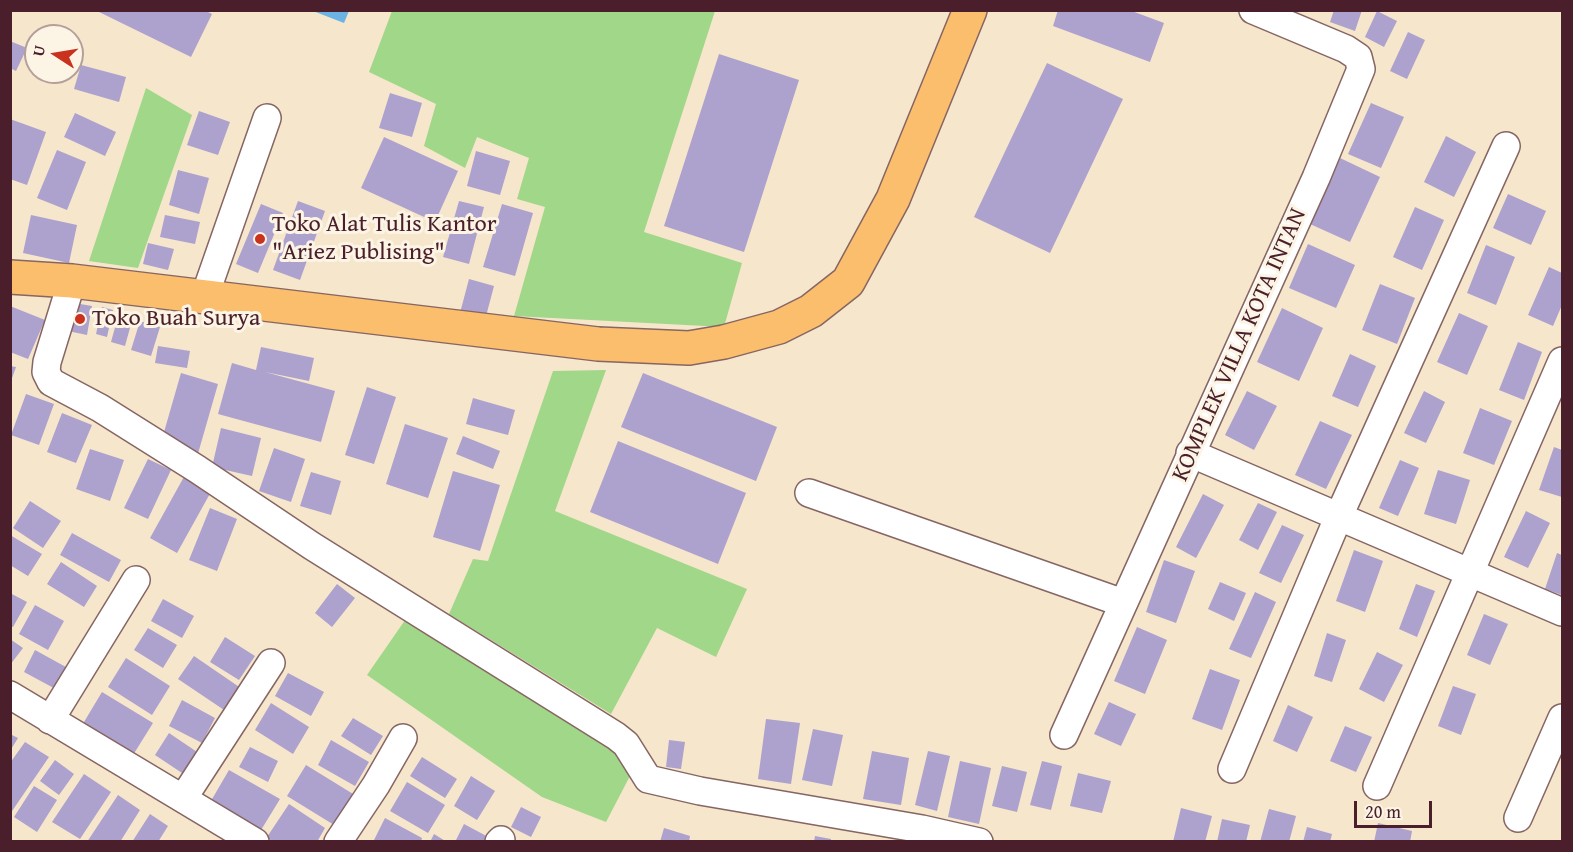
<!DOCTYPE html>
<html>
<head>
<meta charset="utf-8">
<style>
  body { margin:0 }
  #map { position:relative; width:1573px; height:852px; overflow:hidden; background:#f6e6cc; font-family:"Gentium Book Plus",serif }
  canvas { display:block }
  .frame { position:absolute; inset:0; border:12px solid #4a1f2b; pointer-events:none }
  .north { position:absolute; left:24px; top:24px; width:60px; height:60px; box-sizing:border-box; background:#fcf5e5; border:2px solid #b59f9b; border-radius:50%; rotate:282deg; font-size:16px; font-weight:700; line-height:24px; text-align:center; color:#4a1f2b }
  .north::after { content:''; display:block; margin:auto; width:21px; height:27px; background:#c8321e; clip-path:polygon(50% 0,100% 100%,50% 72%,0 100%) }
  .scale { position:absolute; left:1354px; top:801px; width:78px; height:27px; box-sizing:border-box; border:3px solid #4a1f2b; border-top:0; padding-left:8px; font-size:18px; line-height:21px; white-space:nowrap; color:#4a1f2b; -webkit-text-stroke:4px #fcf5e5; paint-order:stroke }
</style>
</head>
<body>
<div id="map">
<canvas width="1573" height="852"></canvas>
<div class="frame"></div>
<div class="north">U</div>
<div class="scale">20 m</div>
</div>
<script>
const g = document.querySelector('canvas').getContext('2d');
g.lineJoin = 'round';
function fill(path, color) {
  g.fillStyle = color;
  g.fill(path, 'evenodd');
}
function poly(rows) {
  const path = new Path2D();
  for (const r of rows) {
    path.moveTo(r[0], r[1]);
    for (let i = 2; i < r.length; i += 2) path.lineTo(r[i], r[i + 1]);
  }
  return path;
}
function trace(path, color, width, dash) {
  g.strokeStyle = color;
  g.lineWidth = width;
  g.lineCap = dash ? 'butt' : 'round';
  g.setLineDash(dash || []);
  g.stroke(path);
}
function label(font, color, halo, rows, align = 'center') {
  g.font = font + ' "Gentium Book Plus",serif';
  g.lineWidth = 6;
  g.setLineDash([]);
  g.textBaseline = 'middle';
  g.strokeStyle = halo;
  g.fillStyle = color;
  for (const [text, x, y, turn = 0] of rows) {
    g.save();
    g.translate(x, y);
    g.rotate((+turn || 0) * Math.PI / 180);
    g.textAlign = isNaN(turn) ? turn : align;
    if (halo) g.strokeText(text, 0, 0);
    g.fillText(text, 0, 0);
    g.restore();
  }
}
const green = poly([
  [392,11,715,11,644,232,742,263,724,327,514,316,545,207,517,199,529,158,477,137,465,168,424,146,436,104,369,72],
  [146,88,192,115,138,268,89,261],
  [606,370,555,511,747,589,716,657,657,628,611,714,449,614,473,559,488,561,553,371],
  [410,613,616,739,631,774,606,822,542,797,367,675]
]);
const water = poly([
  [313,11,349,11,344,23]
]);
const building = poly([
  [95,10,204,10,212,14,191,57],
  [1058,10,1129,10,1164,23,1150,62,1053,26],
  [1334,10,1362,10,1355,31,1330,22],
  [1377,11,1397,21,1384,47,1365,37],
  [1408,32,1425,40,1407,79,1390,71],
  [10,41,27,48,16,71,10,68],
  [719,54,799,80,744,252,664,226],
  [1047,63,1123,99,1050,253,974,217],
  [81,65,126,77,119,102,74,89],
  [390,93,422,103,412,137,379,128],
  [1371,103,1404,117,1381,168,1348,154],
  [199,111,230,122,218,155,187,145],
  [75,113,116,132,105,156,64,137],
  [10,119,46,132,27,185,10,179],
  [1446,136,1476,152,1454,197,1424,182],
  [384,137,458,171,435,222,361,188],
  [57,150,86,162,67,210,37,198],
  [476,151,510,161,500,195,467,186],
  [1340,158,1380,177,1350,242,1310,224],
  [178,170,209,178,199,214,169,205],
  [1508,194,1546,211,1531,245,1493,228],
  [298,201,325,211,300,280,273,270],
  [459,201,484,207,469,264,443,257],
  [261,204,283,213,258,273,236,264],
  [502,204,533,213,515,276,483,267],
  [1415,207,1444,220,1422,270,1393,257],
  [31,215,77,225,69,263,23,253],
  [165,215,200,222,195,244,160,237],
  [148,243,174,249,168,270,143,264],
  [1308,244,1355,265,1336,308,1289,288],
  [1486,245,1515,257,1496,305,1467,293],
  [1549,267,1562,273,1562,305,1553,326,1528,315],
  [469,279,494,286,485,320,460,313],
  [1380,284,1415,298,1397,344,1362,330],
  [74,303,92,306,87,335,68,331],
  [10,306,45,320,28,359,10,352],
  [102,307,113,310,107,337,96,334],
  [1282,308,1323,328,1299,381,1257,362],
  [119,313,133,317,125,346,111,342],
  [1459,313,1488,326,1467,375,1437,362],
  [140,321,160,327,151,356,131,350],
  [1518,342,1542,352,1524,400,1499,390],
  [158,346,190,351,187,368,155,363],
  [261,347,314,358,309,381,265,372,335,391,321,442,218,414,232,363,256,370],
  [1350,354,1376,366,1358,407,1332,396],
  [10,366,16,367,11,381,10,381],
  [181,373,218,384,197,457,160,446],
  [643,373,777,427,756,481,621,427],
  [367,387,396,397,374,464,345,455],
  [1247,391,1277,406,1254,450,1225,435],
  [1424,391,1445,402,1426,443,1404,433],
  [26,394,54,404,39,445,11,435],
  [473,398,515,410,508,435,466,424],
  [1480,408,1512,421,1494,465,1463,453],
  [62,413,92,425,76,463,47,452],
  [1320,421,1352,435,1326,489,1295,475],
  [405,424,448,438,428,498,386,484],
  [221,428,261,438,252,476,212,467],
  [463,436,500,451,493,469,456,454],
  [618,441,746,493,718,564,590,512],
  [1554,447,1562,450,1562,497,1539,490],
  [274,448,305,459,291,502,259,491],
  [90,449,124,460,110,501,76,489],
  [148,459,171,470,148,519,124,508],
  [1400,460,1419,468,1398,516,1379,508],
  [1438,470,1470,480,1456,524,1424,514],
  [453,471,500,485,480,551,433,537],
  [311,472,341,481,331,515,300,506],
  [185,475,212,490,177,553,150,538],
  [1203,494,1224,505,1196,558,1176,547],
  [30,501,61,521,43,548,13,528],
  [1258,503,1277,512,1258,550,1239,540],
  [210,508,237,519,217,571,189,560],
  [1526,511,1550,523,1528,568,1504,557],
  [1282,525,1304,535,1281,583,1259,573],
  [72,533,121,560,109,582,60,555],
  [10,535,42,554,28,576,10,565],
  [1354,550,1383,561,1365,612,1336,601],
  [1557,553,1562,555,1562,595,1545,589],
  [1164,560,1195,571,1176,623,1146,612],
  [61,562,97,586,84,607,47,584],
  [1220,582,1246,593,1234,621,1208,609],
  [337,584,355,598,332,627,315,613],
  [1416,584,1435,591,1417,637,1399,629],
  [1255,592,1276,602,1251,658,1229,649],
  [10,593,27,602,13,627,10,626],
  [163,599,194,616,182,638,151,621],
  [35,605,64,621,48,650,19,634],
  [1484,614,1508,624,1490,665,1467,655],
  [1137,627,1167,640,1145,694,1114,681],
  [148,628,177,645,163,668,134,650],
  [1327,633,1346,640,1332,682,1314,676],
  [225,637,255,656,239,680,210,662],
  [10,639,23,648,10,665],
  [35,650,75,672,63,693,24,672],
  [1377,652,1403,665,1384,702,1359,689],
  [194,656,248,693,233,716,178,679],
  [126,658,170,686,152,715,108,687],
  [1210,669,1240,680,1222,730,1192,719],
  [288,673,324,692,311,716,275,696],
  [1453,686,1476,694,1461,735,1438,726],
  [102,692,153,723,128,763,78,732],
  [182,700,215,718,202,743,169,726],
  [1109,702,1136,714,1121,746,1094,734],
  [271,703,309,727,293,754,255,730],
  [1288,705,1313,717,1297,752,1273,741],
  [353,718,383,736,371,755,341,736],
  [766,719,800,723,791,784,758,779],
  [1345,726,1372,737,1356,772,1330,761],
  [813,729,843,735,832,786,802,780],
  [169,733,203,756,188,777,155,755],
  [10,734,18,738,10,751],
  [331,740,369,762,355,786,318,765],
  [669,740,685,742,681,769,666,767],
  [25,742,49,757,10,814,10,763],
  [250,747,278,761,268,782,239,767],
  [872,751,909,758,901,805,863,799],
  [928,751,950,756,937,811,915,805],
  [422,757,457,779,445,798,410,776],
  [55,760,74,774,59,795,40,781],
  [960,761,991,768,979,824,948,817],
  [1042,761,1062,766,1051,810,1030,805],
  [306,765,358,797,339,828,287,796],
  [1002,766,1027,772,1017,812,992,806],
  [229,770,280,799,258,835,208,806],
  [1078,773,1111,781,1102,813,1070,806],
  [84,774,111,792,80,839,52,822],
  [471,776,495,791,477,820,454,806],
  [407,782,445,805,428,833,390,811],
  [34,786,57,800,37,832,14,817],
  [118,795,140,810,120,842,87,842],
  [289,804,325,828,317,842,273,842,267,837],
  [521,807,541,817,531,837,511,827],
  [1181,808,1212,816,1205,842,1173,842],
  [1269,809,1296,816,1289,842,1260,842],
  [150,814,168,826,158,842,132,842],
  [385,818,422,838,421,842,373,842],
  [1222,819,1250,825,1246,842,1217,842],
  [1378,823,1412,831,1410,842,1374,842],
  [464,824,492,839,490,842,455,842],
  [1307,827,1332,834,1330,842,1303,842],
  [664,828,690,836,689,842,660,842],
  [434,834,447,842,430,842],
  [815,836,831,839,831,842,814,842]
]);
const minor = poly([
  [72,281,47,362,46,372,51,382,100,408,197,469,312,546,616,736,626,744,648,779,700,791,922,829],
  [204,298,267,118],
  [1190,453,1562,612],
  [809,493,1123,603],
  [10,695,255,842],
  [50,720,136,580],
  [1064,735,1316,178,1361,69,1358,57,1346,49,1253,10],
  [1232,769,1338,518,1506,146],
  [1377,786,1562,361],
  [184,797,271,663],
  [1518,818,1562,718],
  [338,842,376,785,403,738],
  [499,842,501,840],
  [920,842,922,829,979,842]
]);
const primary = poly([
  [10,277,72,281,598,344,689,348,724,342,779,327,811,311,848,282,893,199,970,10]
]);
const markers = [
  [260,239,6,"#c8321e"],
  [80,319,6,"#c8321e"]
];
const poiNames = [
  ["Toko Alat Tulis Kantor",272,225],
  ["\"Ariez Publising\"",272,253],
  ["Toko Buah Surya",92,319]
];
const streetNames = [
  ["KOMPLEK VILLA KOTA INTAN",1240,345,-66]
];
fill(green, '#a0d788');
fill(water, '#6bb3e2');
fill(building, '#ada1ce');
trace(minor, '#866563', 30);
trace(primary, '#866563', 36);
trace(minor, '#fff', 27);
trace(primary, '#fabe6d', 33);
for (const [x, y, r, color] of markers) {
  const dot = new Path2D();
  dot.arc(x, y, r, 0, 2 * Math.PI);
  g.fillStyle = color;
  g.fill(dot);
  trace(dot, '#fcf5e5', 2);
}
label('24px', '#4a1f2b', '#fcf5e5', poiNames, 'left');
label('24px', '#4a1f2b', '#fcf5e5', streetNames);
</script>
</body>
</html>
